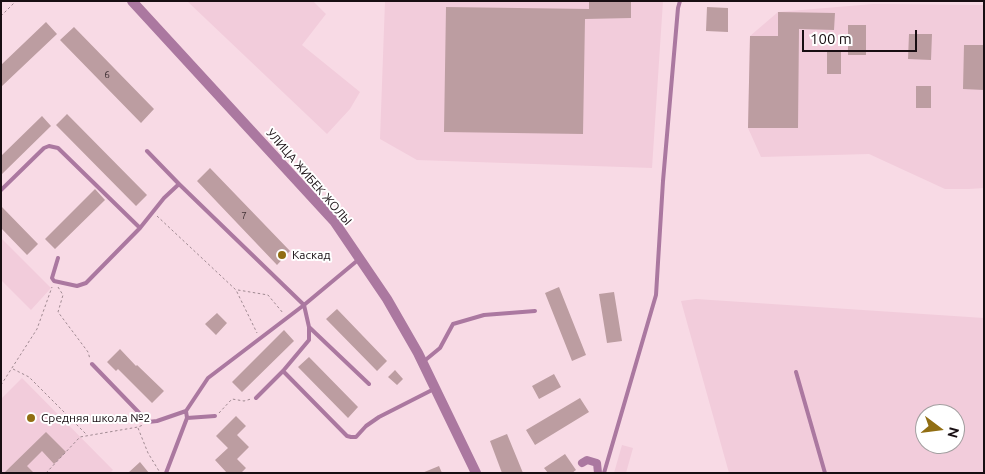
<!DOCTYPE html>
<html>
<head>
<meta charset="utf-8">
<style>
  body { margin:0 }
  #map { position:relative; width:985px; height:474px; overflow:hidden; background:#f8dae5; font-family:Ubuntu,sans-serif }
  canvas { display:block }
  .frame { position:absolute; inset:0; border:2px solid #180e12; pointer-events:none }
  .north { position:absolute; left:915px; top:404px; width:50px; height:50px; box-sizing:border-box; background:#fff; border:1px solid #a39fa0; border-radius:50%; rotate:105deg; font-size:14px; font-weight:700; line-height:20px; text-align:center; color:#180e12 }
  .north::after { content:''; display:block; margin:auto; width:18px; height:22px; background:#916e13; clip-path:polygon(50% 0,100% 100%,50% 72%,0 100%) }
  .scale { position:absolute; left:802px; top:30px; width:115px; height:22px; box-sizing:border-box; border:2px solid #180e12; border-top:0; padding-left:6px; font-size:15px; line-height:18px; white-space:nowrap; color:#180e12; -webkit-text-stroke:4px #fff; paint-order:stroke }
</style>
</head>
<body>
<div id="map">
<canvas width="985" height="474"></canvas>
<div class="frame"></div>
<div class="north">N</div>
<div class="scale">100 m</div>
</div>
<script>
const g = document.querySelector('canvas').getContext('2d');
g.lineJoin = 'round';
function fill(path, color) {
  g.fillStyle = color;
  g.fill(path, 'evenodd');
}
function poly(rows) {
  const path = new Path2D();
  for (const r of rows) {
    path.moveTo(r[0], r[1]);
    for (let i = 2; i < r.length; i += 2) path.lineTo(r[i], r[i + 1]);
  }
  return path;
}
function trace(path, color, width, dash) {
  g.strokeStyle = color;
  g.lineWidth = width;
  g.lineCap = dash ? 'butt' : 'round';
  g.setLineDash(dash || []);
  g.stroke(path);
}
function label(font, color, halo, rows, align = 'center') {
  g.font = font + ' Ubuntu,sans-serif';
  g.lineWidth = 4;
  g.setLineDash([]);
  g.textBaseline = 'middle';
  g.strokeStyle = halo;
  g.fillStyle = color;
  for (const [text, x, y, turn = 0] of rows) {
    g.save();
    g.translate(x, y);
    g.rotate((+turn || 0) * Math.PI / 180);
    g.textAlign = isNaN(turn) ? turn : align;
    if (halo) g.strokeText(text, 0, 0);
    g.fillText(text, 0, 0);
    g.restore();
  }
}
const built = poly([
  [187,1,313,1,326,14,302,45,360,92,350,109,327,134],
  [385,1,663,1,652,168,417,160,380,139],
  [873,4,984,5,984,188,969,189,945,189,869,154,761,157,748,128,750,36,778,12],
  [1,238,51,288,31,310,1,280],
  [696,299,984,318,984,473,729,473,681,301],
  [925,414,955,414,955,444,925,444],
  [22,378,113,470,110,473,1,473,1,399],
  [622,445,633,448,626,473,614,473]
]);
const building = poly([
  [589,1,631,1,631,18,585,19,583,134,444,132,446,7,589,9],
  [707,7,728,8,728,32,706,31],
  [778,12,835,13,834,30,799,29,798,128,748,128,750,36,778,36],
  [46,22,57,34,1,87,1,65],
  [848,25,866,25,866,55,848,55],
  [74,27,154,109,141,123,60,40],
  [909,34,932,34,931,60,908,59],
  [964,45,984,45,984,90,963,89],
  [827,52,841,52,841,74,827,74],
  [916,86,931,86,931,108,916,108],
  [67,114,147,195,136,206,56,125],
  [42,116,51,126,1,175,1,156],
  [210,168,290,251,277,265,197,181],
  [95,189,105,200,55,249,45,239],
  [1,206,38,244,27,255,1,228],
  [559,287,586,355,572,361,545,293],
  [614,292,622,341,607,343,599,294],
  [337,309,387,361,377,371,326,319],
  [217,313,227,323,216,335,205,324],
  [284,330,294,341,242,392,232,382],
  [120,349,136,366,137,365,164,391,152,403,118,369,116,371,107,362],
  [309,357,358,407,348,418,298,367],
  [395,370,403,379,397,385,388,377],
  [554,374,561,387,539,399,532,386],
  [580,398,589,412,535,445,526,430],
  [236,416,246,426,237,435,249,447,237,459,246,468,241,473,227,473,215,460,228,448,216,436],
  [46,432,66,452,54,464,42,451,27,466,34,473,4,473],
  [507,434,523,473,502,473,490,441],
  [565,454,576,470,572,473,548,473,544,468],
  [140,462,149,473,128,473],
  [439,466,442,473,422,473]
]);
const path = poly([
  [1,16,16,1],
  [157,216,236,290,257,333],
  [58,287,63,295,58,312,88,352,90,359],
  [238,290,268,295,283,313],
  [13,369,29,377,86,434],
  [1,385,37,329,52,287],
  [219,413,232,399,244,401,251,399],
  [138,428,148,453,159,471],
  [46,473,80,437,138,427,143,425]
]);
const service = poly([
  [147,151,179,184],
  [1,190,44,148,49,146,58,148,140,228,164,198,179,184,304,305,208,378,186,411,157,421,148,422,92,364],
  [58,258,52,278,54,281,77,286,86,283,140,228],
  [309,327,369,384],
  [423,362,440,348,453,324,484,315,535,311],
  [283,371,347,436,351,437,356,437,366,426,379,417,434,389],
  [796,372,825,473],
  [256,398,283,371,309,340,309,327,304,305,358,260],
  [186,411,187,418,215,416],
  [166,473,187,418],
  [604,473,656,295,663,181,678,8,680,1]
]);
const minor = poly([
  [582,463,587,460,597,463,598,473]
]);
const tertiary = poly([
  [132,1,334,221,387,299,418,353,476,473]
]);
const markers = [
  [282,255,5,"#916e13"],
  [31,418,5,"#916e13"]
];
const numberNames = [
  ["6",107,75],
  ["7",244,216]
];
const streetNames = [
  ["УЛИЦА ЖИБЕК ЖОЛЫ",309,177,49]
];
const poiNames = [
  ["Каскад",292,255],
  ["Средняя школа №2",41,418]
];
fill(built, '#f2ccdb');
fill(building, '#bc9da1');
trace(path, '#9f8991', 1, [2.5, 2.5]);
trace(service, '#ab78a0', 4);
trace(minor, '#ab78a0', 8);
trace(tertiary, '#ab78a0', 10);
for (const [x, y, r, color] of markers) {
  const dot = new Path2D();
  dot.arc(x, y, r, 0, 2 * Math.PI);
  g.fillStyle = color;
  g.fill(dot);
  trace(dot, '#fff', 2);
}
label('10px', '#413236', null, numberNames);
label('12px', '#180e12', '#fff', streetNames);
label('12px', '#180e12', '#fff', poiNames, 'left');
</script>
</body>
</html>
